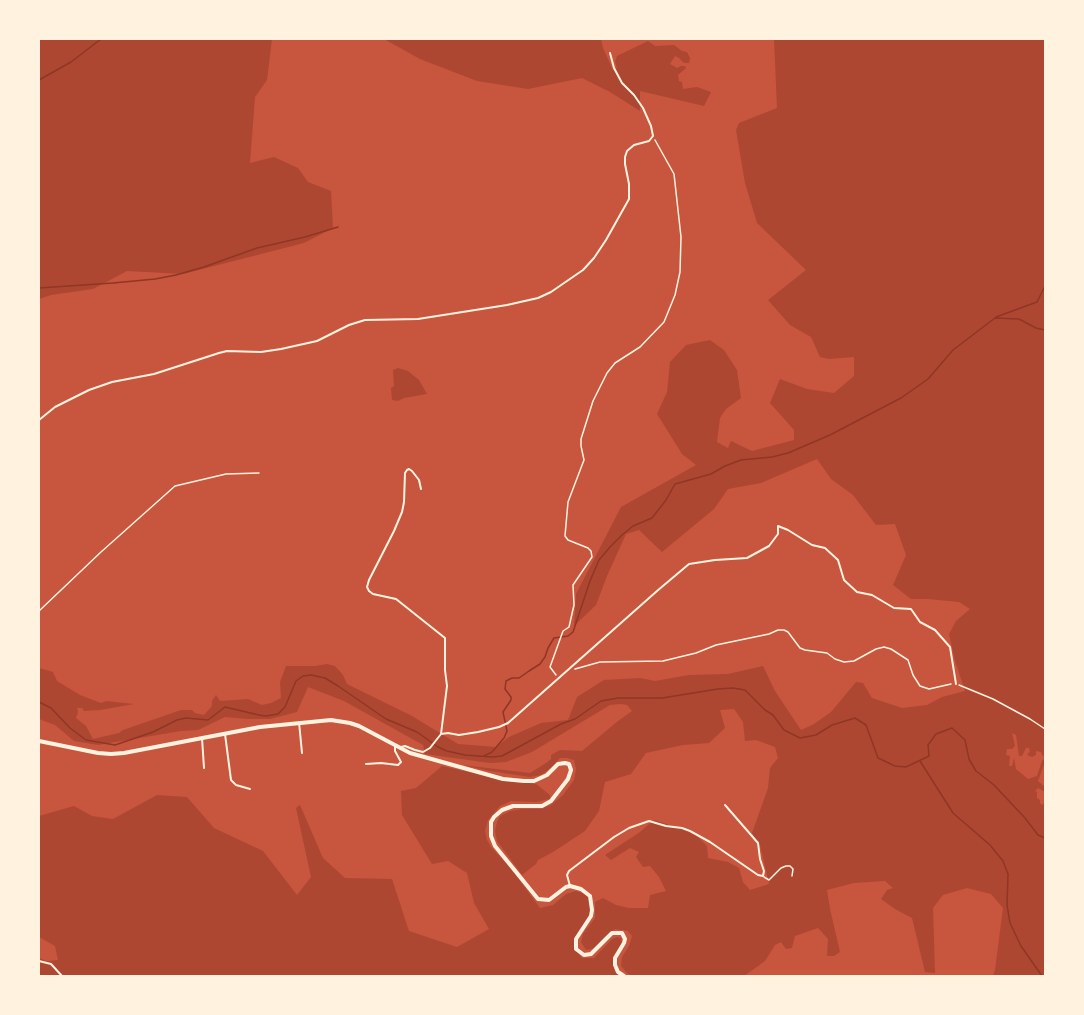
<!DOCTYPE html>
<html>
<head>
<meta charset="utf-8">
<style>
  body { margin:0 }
  #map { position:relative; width:1084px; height:1015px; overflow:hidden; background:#c8553d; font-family:Mulish,sans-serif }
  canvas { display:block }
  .frame { position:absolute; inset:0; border:40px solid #fff3e0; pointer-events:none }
</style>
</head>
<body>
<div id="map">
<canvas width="1084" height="1015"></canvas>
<div class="frame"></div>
</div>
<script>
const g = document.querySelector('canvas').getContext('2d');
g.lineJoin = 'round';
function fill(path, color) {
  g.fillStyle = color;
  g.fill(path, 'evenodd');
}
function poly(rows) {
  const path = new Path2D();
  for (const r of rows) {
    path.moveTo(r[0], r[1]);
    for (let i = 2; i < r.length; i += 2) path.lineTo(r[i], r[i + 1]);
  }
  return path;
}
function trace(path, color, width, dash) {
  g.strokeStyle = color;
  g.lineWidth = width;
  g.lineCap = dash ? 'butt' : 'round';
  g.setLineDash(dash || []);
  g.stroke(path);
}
const green = poly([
  [39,39,272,39,267,80,255,97,250,163,274,157,298,168,308,182,331,191,333,228,304,243,183,274,127,271,93,289,51,295,39,299],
  [384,39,601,39,603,48,613,70,617,68,615,62,617,56,648,41,655,46,674,45,682,51,687,52,690,58,689,63,684,63,679,58,675,56,670,64,677,68,681,66,685,66,686,68,678,75,679,81,682,82,683,89,697,87,711,92,704,106,640,91,640,111,610,92,582,78,528,89,477,81,420,59],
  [774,39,1045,39,1045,757,1043,756,1041,752,1036,751,1036,755,1032,757,1029,756,1027,754,1030,752,1029,748,1026,748,1022,756,1019,756,1016,735,1012,733,1015,746,1012,749,1007,749,1006,755,1010,756,1009,766,1012,766,1014,758,1016,769,1028,779,1037,776,1042,761,1045,758,1045,762,1038,781,1045,787,1045,792,1038,788,1035,791,1037,792,1037,798,1040,800,1040,803,1042,805,1045,802,1045,976,993,976,995,970,1003,908,991,894,967,888,943,895,933,908,935,973,925,972,912,918,895,909,881,899,887,890,893,888,885,881,854,883,827,890,830,909,840,952,834,956,827,956,828,939,818,928,795,936,792,948,786,949,781,942,775,945,765,961,744,976,632,976,627,973,621,966,622,957,629,946,632,936,628,931,615,929,603,938,596,948,586,950,581,942,583,934,595,918,595,902,603,898,616,905,629,908,648,908,650,895,666,891,659,877,650,866,643,867,636,857,639,852,630,848,611,860,605,855,640,832,654,820,694,833,707,846,708,858,728,862,739,868,743,882,750,890,769,884,760,845,752,833,768,788,770,768,778,758,775,747,756,740,745,741,743,722,734,709,720,710,725,728,709,743,683,745,646,753,631,774,605,782,599,811,585,831,553,852,538,860,536,864,522,875,497,841,495,831,497,822,500,816,510,811,522,809,542,809,551,805,563,795,574,780,576,769,574,760,567,758,560,758,551,768,541,775,530,777,490,771,462,765,530,773,546,763,551,759,551,755,560,750,582,751,618,721,632,711,627,705,621,704,610,705,532,752,506,762,490,763,425,754,423,745,344,701,308,687,297,712,270,719,248,719,225,717,198,730,181,731,98,745,74,741,55,725,39,719,39,668,53,672,57,681,80,695,101,703,106,701,134,704,100,710,84,711,82,708,77,708,78,712,76,718,86,726,93,739,119,733,123,730,181,710,192,710,195,713,204,715,212,706,212,701,216,695,220,701,248,699,262,705,271,703,281,698,280,682,286,666,315,666,327,664,335,666,343,675,347,684,412,716,458,744,496,747,509,737,541,723,568,720,577,697,604,680,640,678,655,681,689,675,728,674,763,666,775,691,801,730,814,724,831,712,856,682,863,683,872,698,902,708,927,705,942,697,965,691,955,661,949,634,956,621,970,609,959,602,928,599,911,599,893,585,906,555,895,524,876,525,853,495,831,479,817,459,761,483,728,489,714,509,662,552,639,530,626,534,607,576,596,605,574,626,576,594,621,507,696,465,682,454,657,414,667,392,670,362,686,345,710,340,724,350,737,370,741,398,726,409,720,418,717,442,728,448,731,441,752,451,794,440,794,430,770,403,780,379,807,389,834,393,854,376,854,357,829,359,820,357,811,337,790,325,768,300,806,270,757,223,745,183,736,130,739,123,777,108],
  [398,368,408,371,419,380,427,394,404,398,398,401,392,400,391,388,394,386,393,370],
  [442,766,508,781,536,784,550,795,550,799,536,802,511,801,500,806,488,820,485,831,487,840,491,847,512,870,540,908,553,905,566,894,576,891,585,894,589,899,591,907,588,920,575,937,575,949,582,958,594,958,612,939,617,937,621,938,622,945,614,960,615,972,620,976,39,976,39,958,47,961,58,960,55,946,39,937,39,816,74,806,92,816,113,819,157,795,187,797,214,828,263,851,297,895,311,877,296,808,300,805,323,858,345,878,392,879,409,931,457,947,489,929,474,903,467,873,448,861,432,864,402,815,401,791,416,788]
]);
const stream = poly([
  [39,80,71,62,101,39],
  [39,288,113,283,155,279,176,275,204,267,257,248,305,237,338,227],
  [996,317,1037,302,1045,286],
  [39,702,51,708,70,728,86,740,115,745,153,732,177,720,186,718,208,720,225,707,259,715,266,716,278,714,285,707,296,681,303,676,311,675,325,678,338,686,386,719,417,732,438,747,447,751,465,755,492,757,502,756,561,724,575,719,601,701,618,698,662,698,718,689,733,688,745,690,765,710,773,715,784,730,800,738,816,735,832,725,855,718,866,725,878,758,895,766,906,767,929,756,928,745,936,734,952,728,965,740,969,759,976,771,994,785,1025,818,1038,835,1045,838],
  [484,756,492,752,504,738,507,731,503,712,511,700,511,697,505,689,506,681,512,678,519,678,529,671,540,664,545,657,548,648,554,638,568,636,573,632,590,581,599,560,610,547,622,535,633,526,652,518,666,500,675,484,711,474,725,466,741,460,772,457,788,453,830,435,901,398,928,379,953,350,995,318,1019,319,1036,328,1045,330],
  [920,761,953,813,990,845,1003,861,1008,874,1007,905,1010,923,1021,946,1042,976]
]);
const path = poly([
  [39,611,101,552,175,486,226,474,259,473],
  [575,669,600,662,663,661,696,653,716,645,769,634,778,630,784,630,788,632,800,648,805,650,827,653,835,659,844,662,854,661,876,649,884,647,891,649,908,660,913,675,920,686,929,689,951,684],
  [556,675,550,667,563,631,569,627,574,605,573,585,592,557,591,551,588,548,568,540,565,536,568,502,584,460,581,446,581,439,593,401,607,373,615,363,640,347,664,322,675,295,680,272,681,237,674,174,655,140],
  [959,685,993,699,1030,719,1045,729]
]);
const service = poly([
  [764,877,769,880,781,868,786,866,790,866,793,869,792,876]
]);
const minor = poly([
  [39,420,55,407,89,390,112,382,154,374,219,353,227,351,261,352,281,349,317,341,349,325,365,320,418,319,507,305,538,298,551,292,583,270,594,258,606,240,629,199,629,184,625,164,625,157,627,151,634,145,649,141,653,136,651,126,643,108,634,95,622,83,614,68,610,53],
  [421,489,419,480,412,471,409,469,407,470,405,473,404,502,402,512,394,531,369,580,367,587,369,591,373,594,396,599,445,638,445,670,447,686,441,734],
  [299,722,302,753],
  [225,734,231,780,236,785,250,789],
  [202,738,204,768],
  [401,747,405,746,415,750,423,752,430,748,441,734,448,733,459,735,478,732,499,727,508,723,657,591,689,564,715,560,747,558,769,546,778,534,778,526,788,530,812,545,825,548,838,560,844,580,857,592,872,595,894,608,911,609,920,622,935,630,950,647,956,684],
  [366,764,381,763,398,765,401,762,395,751,395,747],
  [570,886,567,875,569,871,614,837,629,828,649,821,666,826,682,828,690,831,710,842,758,875,763,876,764,871,760,859,758,843,725,805],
  [39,961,51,964,62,976]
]);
const secondary = poly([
  [39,741,98,753,111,754,124,753,260,727,331,720,350,723,359,726,410,753,503,779,524,781,534,781,547,775,558,764,565,763,569,764,571,770,568,779,551,801,542,806,513,806,502,810,494,817,491,822,491,836,495,846,538,899,549,900,566,887,570,886,581,889,590,896,592,910,591,916,576,939,576,949,584,955,591,954,612,933,622,933,625,939,624,943,615,958,615,965,618,972,624,976]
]);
fill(green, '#ae4732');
trace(stream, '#8f3625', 1.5);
trace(path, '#fff3e0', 1.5);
trace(service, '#fff3e0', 1.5);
trace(minor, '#fff3e0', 2);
trace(secondary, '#fff3e0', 4);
</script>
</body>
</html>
